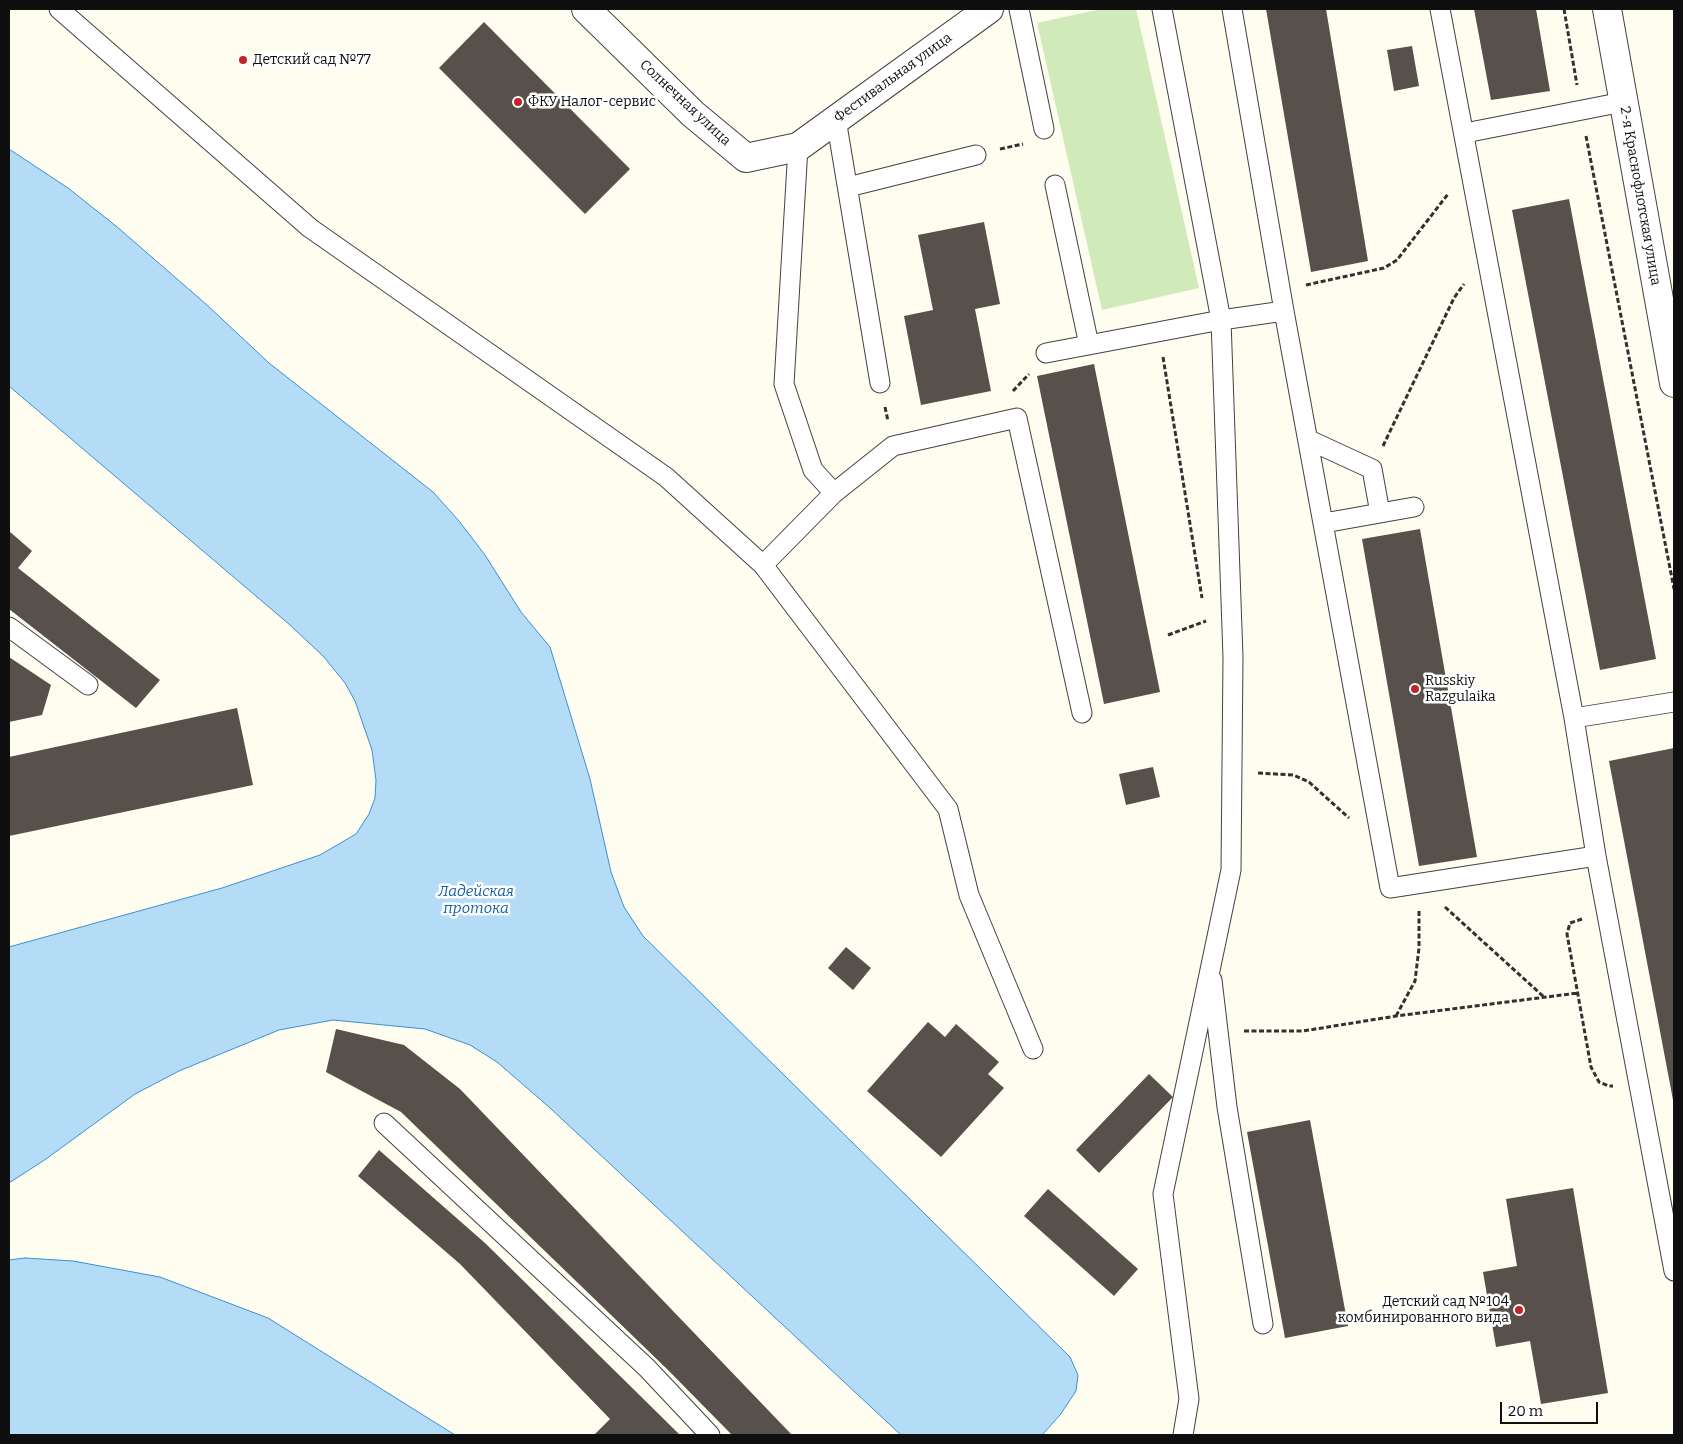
<!DOCTYPE html>
<html>
<head>
<meta charset="utf-8">
<style>
  body { margin:0 }
  #map { position:relative; width:1683px; height:1444px; overflow:hidden; background:#fffcf0; font-family:Bitter,serif }
  canvas { display:block }
  .frame { position:absolute; inset:0; border:10px solid #0f0f0f; pointer-events:none }
  .scale { position:absolute; left:1500px; top:1402px; width:98px; height:22px; box-sizing:border-box; border:2px solid #0f0f0f; border-top:0; padding-left:6px; font-size:15px; line-height:18px; white-space:nowrap; color:#0f0f0f; -webkit-text-stroke:4px #fff; paint-order:stroke }
</style>
</head>
<body>
<div id="map">
<canvas width="1683" height="1444"></canvas>
<div class="frame"></div>
<div class="scale">20 m</div>
</div>
<script>
const g = document.querySelector('canvas').getContext('2d');
g.lineJoin = 'round';
function fill(path, color) {
  g.fillStyle = color;
  g.fill(path, 'evenodd');
}
function poly(rows) {
  const path = new Path2D();
  for (const r of rows) {
    path.moveTo(r[0], r[1]);
    for (let i = 2; i < r.length; i += 2) path.lineTo(r[i], r[i + 1]);
  }
  return path;
}
function trace(path, color, width, dash) {
  g.strokeStyle = color;
  g.lineWidth = width;
  g.lineCap = dash ? 'butt' : 'round';
  g.setLineDash(dash || []);
  g.stroke(path);
}
function label(font, color, halo, rows, align = 'center') {
  g.font = font + ' Bitter,serif';
  g.lineWidth = 5;
  g.setLineDash([]);
  g.textBaseline = 'middle';
  g.strokeStyle = halo;
  g.fillStyle = color;
  for (const [text, x, y, turn = 0] of rows) {
    g.save();
    g.translate(x, y);
    g.rotate((+turn || 0) * Math.PI / 180);
    g.textAlign = isNaN(turn) ? turn : align;
    if (halo) g.strokeText(text, 0, 0);
    g.fillText(text, 0, 0);
    g.restore();
  }
}
const green = poly([
  [1101,9,1136,9,1199,288,1102,310,1037,23]
]);
const water = poly([
  [9,149,68,188,116,226,207,305,269,363,433,492,459,521,485,555,521,612,550,647,590,779,611,872,624,907,643,936,1070,1357,1078,1375,1076,1391,1060,1415,1042,1435,901,1435,549,1107,497,1062,470,1045,425,1029,333,1020,279,1030,179,1071,135,1094,46,1159,9,1183,9,947,222,888,320,855,356,834,369,814,375,798,376,780,372,750,355,701,345,683,324,657,290,625,9,386,9,149],
  [25,1258,73,1261,160,1277,268,1318,455,1435,9,1435,9,1260,25,1258]
]);
const building = poly([
  [1266,9,1326,9,1368,261,1311,272],
  [1474,9,1536,9,1550,91,1491,100],
  [484,22,630,169,585,214,439,68],
  [1412,46,1419,86,1394,91,1387,50],
  [1569,199,1656,659,1600,670,1512,210],
  [984,222,1000,304,975,309,991,391,921,405,904,316,933,310,918,235],
  [1094,364,1160,692,1104,704,1037,376],
  [1420,529,1477,857,1419,866,1362,539],
  [9,531,32,551,18,568,160,680,136,708,9,609],
  [9,657,51,685,42,715,9,722],
  [237,708,253,785,9,836,9,757],
  [1674,748,1674,1100,1673,1100,1609,761],
  [1153,767,1160,797,1126,805,1119,774],
  [846,947,871,968,853,990,828,968],
  [928,1022,945,1037,956,1024,999,1062,988,1074,1004,1088,941,1157,867,1091],
  [336,1029,404,1045,460,1089,792,1435,732,1435,668,1370,401,1112,326,1072],
  [1149,1074,1173,1097,1099,1173,1076,1150],
  [1310,1120,1348,1326,1285,1338,1247,1132],
  [379,1150,485,1243,680,1435,594,1435,610,1419,460,1264,358,1176],
  [1573,1188,1608,1393,1541,1404,1530,1341,1496,1347,1483,1272,1517,1266,1506,1199],
  [1048,1189,1138,1269,1114,1296,1024,1216]
]);
const path = poly([
  [1564,9,1577,85],
  [1586,136,1674,589],
  [1000,149,1023,144],
  [1306,285,1384,268,1397,260,1448,194],
  [1163,357,1202,598],
  [1013,391,1029,374],
  [885,407,888,421],
  [1383,446,1454,298,1464,284],
  [1168,635,1206,621],
  [1258,773,1293,775,1309,782,1349,818],
  [1445,907,1544,997],
  [1582,919,1570,923,1567,934,1591,1067,1599,1082,1609,1086,1613,1086],
  [1396,1016,1415,981,1419,948,1419,910],
  [1244,1031,1303,1031,1396,1016,1578,993]
]);
const service = poly([
  [59,9,310,228,666,477,763,565],
  [1019,9,1044,129],
  [1162,9,1221,320,1233,657,1231,870,1163,1194,1189,1399,1183,1435],
  [1232,9,1284,311],
  [1440,9,1574,718,1596,856,1674,1271],
  [836,119,880,383],
  [1465,133,1623,102],
  [798,147,784,384,813,470,834,493,893,446,1017,418,1082,713],
  [1055,185,1089,345],
  [848,187,976,155],
  [1046,353,1221,320,1284,311,1390,888,1596,856],
  [1309,440,1372,469,1380,513],
  [834,493,763,565,948,809,969,895,1033,1049],
  [1324,523,1414,507],
  [9,627,88,685],
  [1574,718,1674,702],
  [1212,980,1227,1107,1263,1324],
  [384,1123,647,1368,710,1435]
]);
const minor = poly([
  [586,9,693,114,746,158,798,147,989,9],
  [1607,9,1674,383]
]);
const markers = [
  [243,60,5,"#c02529"],
  [518,102,5,"#c02529"],
  [1415,689,5,"#c02529"],
  [1519,1310,5,"#c02529"]
];
const poiNames = [
  ["Детский сад №77",253,60],
  ["ФКУ Налог-сервис",528,102],
  ["Russkiy",1425,681],
  ["Razgulaika",1425,697],
  ["Детский сад №104",1509,1302,"right"],
  ["комбинированного вида",1509,1318,"right"]
];
const streetNames = [
  ["Фестивальная улица",893,78,-36],
  ["Солнечная улица",685,103,43],
  ["2-я Краснофлотская улица",1640,196,80]
];
const waterNames = [
  ["Ладейская",476,892],
  ["протока",476,909]
];
fill(green, '#d1eab9');
fill(water, '#b5dcf7');
trace(water, '#3b90ce', 1);
fill(building, '#57504b');
trace(service, '#424242', 21);
trace(minor, '#424242', 30);
trace(path, '#313131', 3, [5, 2.5]);
trace(service, '#fff', 19);
trace(minor, '#fff', 28);
for (const [x, y, r, color] of markers) {
  const dot = new Path2D();
  dot.arc(x, y, r, 0, 2 * Math.PI);
  g.fillStyle = color;
  g.fill(dot);
  trace(dot, '#fff', 2);
}
label('14px', '#0f0f0f', '#fff', poiNames, 'left');
label('14px', '#0f0f0f', '#fff', streetNames);
label('italic 15px', '#1662a2', '#fff', waterNames);
</script>
</body>
</html>
